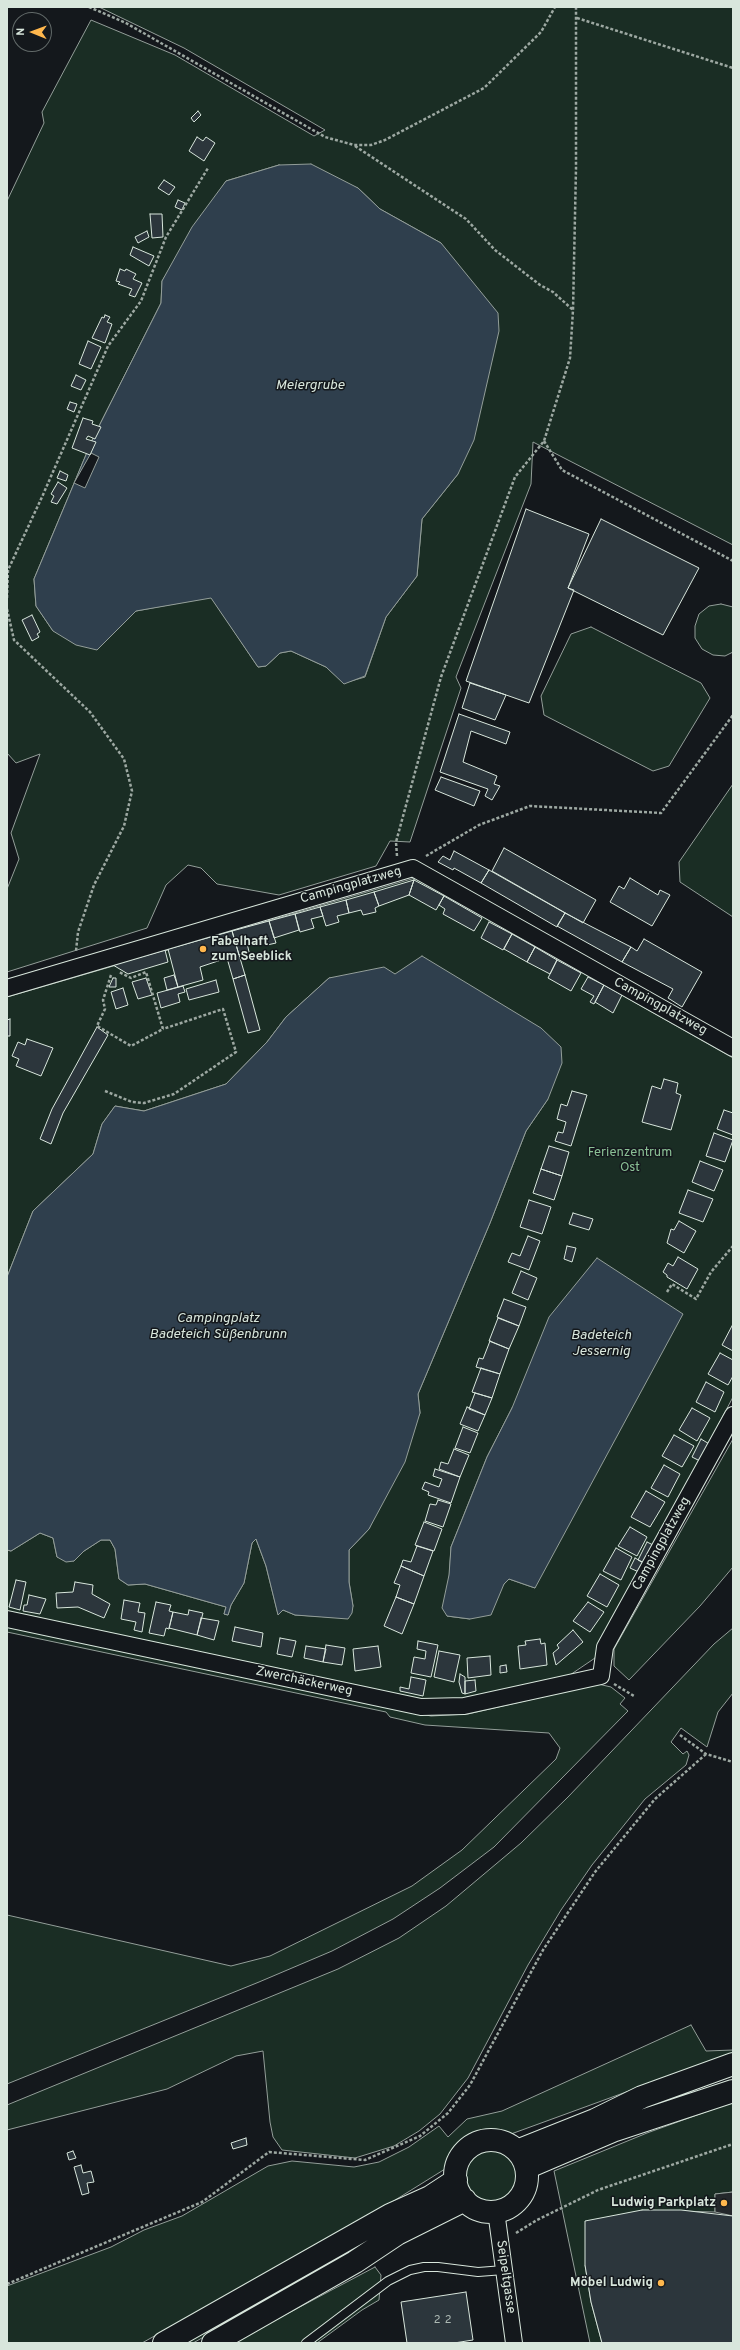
<!DOCTYPE html>
<html>
<head>
<meta charset="utf-8">
<style>
  body { margin:0 }
  #map { position:relative; width:740px; height:2350px; overflow:hidden; background:#14181c; font-family:Overpass,sans-serif }
  canvas { display:block }
  .frame { position:absolute; inset:0; border:8px solid #d8e6dc; pointer-events:none }
  .north { position:absolute; left:12px; top:12px; width:40px; height:40px; box-sizing:border-box; background:#14181c; border:1px solid #626a69; border-radius:50%; rotate:271deg; font-size:11px; font-weight:700; line-height:16px; text-align:center; color:#d8e6dc }
  .north::after { content:''; display:block; margin:auto; width:14px; height:18px; background:#ffb74d; clip-path:polygon(50% 0,100% 100%,50% 72%,0 100%) }
</style>
</head>
<body>
<div id="map">
<canvas width="740" height="2350"></canvas>
<div class="frame"></div>
<div class="north">N</div>
</div>
<script>
const g = document.querySelector('canvas').getContext('2d');
g.lineJoin = 'round';
function fill(path, color) {
  g.fillStyle = color;
  g.fill(path, 'evenodd');
}
function poly(rows) {
  const path = new Path2D();
  for (const r of rows) {
    if (r.length === 3) {
      path.moveTo(r[0] + r[2], r[1]);
      path.arc(r[0], r[1], r[2], 0, 2 * Math.PI);
      continue;
    }
    path.moveTo(r[0], r[1]);
    for (let i = 2; i < r.length; i += 2) path.lineTo(r[i], r[i + 1]);
  }
  return path;
}
function trace(path, color, width, dash) {
  g.strokeStyle = color;
  g.lineWidth = width;
  g.lineCap = dash ? 'butt' : 'round';
  g.setLineDash(dash || []);
  g.stroke(path);
}
function label(font, color, halo, rows, align = 'center') {
  g.font = font + ' Overpass,sans-serif';
  g.lineWidth = 3;
  g.setLineDash([]);
  g.textBaseline = 'middle';
  g.strokeStyle = halo;
  g.fillStyle = color;
  for (const [text, x, y, turn = 0] of rows) {
    g.save();
    g.translate(x, y);
    g.rotate((+turn || 0) * Math.PI / 180);
    g.textAlign = isNaN(turn) ? turn : align;
    if (halo) g.strokeText(text, 0, 0);
    g.fillText(text, 0, 0);
    g.restore();
  }
}
const green = poly([
  [99,7,733,7,733,545,533,442,531,484,456,677,461,688,410,842,390,841,376,866,279,895,217,884,201,868,188,865,166,885,147,928,7,972,7,889,19,859,11,833,40,754,16,763,7,753,7,201,44,123,42,112,91,20,175,55,314,136,325,130,184,48,99,7],
  [279,165,358,188,380,209,441,243,458,474,422,519,417,576,386,617,365,677,344,683,326,667,291,651,280,653,266,666,258,667,211,597,136,611,53,631,36,606,34,579,93,438,161,303,162,281,226,181,279,165],
  [721,604,733,607,733,652,725,656,713,655,702,649,695,638,695,626,699,614,709,606,721,604],
  [591,627,701,683,710,698,669,766,653,771,544,715,541,696,571,634,591,627],
  [733,784,733,917,680,882,679,862,733,784],
  [415,878,733,1058,733,1397,595,1658,567,1677,457,1700,419,1699,7,1613,7,1550,11,1551,40,1533,53,1538,57,1557,74,1561,84,1551,101,1540,110,1540,115,1549,119,1579,128,1585,145,1584,226,1607,224,1614,228,1615,231,1605,244,1583,252,1543,256,1539,266,1566,278,1614,283,1610,295,1615,348,1618,353,1606,349,1582,349,1550,369,1529,420,1413,418,1394,490,1223,526,1131,548,1099,395,974,329,978,286,1017,267,1042,226,1084,144,1111,115,1106,102,1124,93,1154,33,1211,7,1277,7,997,415,878],
  [512,1408,535,1588,509,1579,470,1619,447,1616,451,1547,487,1457,512,1408],
  [733,1439,733,1567,700,1606,629,1680,614,1666,614,1649,733,1439],
  [7,1625,431,1716,468,1714,598,1684,611,1687,625,1698,620,1704,628,1711,494,1847,440,1888,393,1919,332,1951,259,1982,7,2084,7,1915,231,1966,270,1956,412,1886,462,1850,556,1759,560,1748,549,1733,425,1725,390,1717,386,1712,7,1632,7,1625],
  [733,1628,733,1693,718,1712,707,1747,681,1728,671,1742,683,1754,687,1751,689,1755,686,1765,645,1799,592,1865,561,1910,528,1965,468,2078,440,2114,419,2131,394,2146,355,2158,282,2150,273,2137,270,2122,263,2051,236,2056,167,2089,7,2130,7,2105,338,1969,399,1938,446,1906,521,1843,568,1797,714,1644,733,1628],
  [691,2025,706,2051,733,2050,733,2053,511,2134,491,2130,472,2134,459,2142,450,2153,445,2169,384,2207,142,2343,7,2343,7,2286,111,2247,144,2230,182,2216,268,2166,292,2161,354,2167,379,2162,409,2147,439,2126,448,2137,467,2119,502,2111,691,2025],
  [733,2102,733,2192,715,2194,715,2212,642,2210,585,2265,591,2302,602,2343,590,2343,554,2171,647,2133,733,2102],
  [491,2175,26],
  [375,2267,381,2275,379,2300,362,2310,317,2343,232,2343,375,2267],
  [300,2276,303,2281,236,2319,193,2343,182,2343,300,2276]
]);
const parking = poly([
  [733,2192,733,2216,715,2212,715,2194,733,2192]
]);
const water = poly([
  [311,164,358,188,380,209,441,243,498,313,499,331,474,440,458,474,422,519,417,576,386,617,365,676,344,684,326,667,291,651,280,653,266,666,258,667,211,598,136,611,97,650,76,645,53,631,36,606,34,579,93,438,161,303,162,281,192,227,226,181,279,165,311,164],
  [422,956,541,1028,561,1047,562,1063,548,1099,526,1131,490,1223,418,1394,420,1413,405,1462,369,1529,349,1550,349,1582,353,1606,352,1613,348,1619,295,1615,283,1610,278,1615,266,1566,256,1539,252,1543,244,1583,231,1605,228,1615,224,1614,226,1607,145,1584,128,1585,119,1579,115,1549,110,1540,101,1540,84,1551,74,1561,66,1562,57,1557,53,1538,40,1533,11,1551,7,1550,7,1277,33,1211,93,1154,102,1124,115,1106,144,1111,226,1084,267,1042,286,1017,329,978,384,967,395,974,422,956],
  [597,1258,683,1314,535,1588,509,1579,504,1584,491,1615,470,1619,447,1616,442,1608,449,1575,451,1547,487,1457,512,1408,549,1317,597,1258]
]);
const pier = poly([
  [91,453,99,457,85,488,74,483,91,453]
]);
const building = poly([
  [198,111,201,115,194,122,191,118,198,111],
  [197,137,203,141,206,137,215,143,204,161,189,151,197,137],
  [164,180,175,187,169,195,158,188,164,180],
  [178,200,185,203,182,210,175,207,178,200],
  [150,214,162,214,163,237,152,238,150,214],
  [147,231,149,237,138,243,135,237,147,231],
  [133,247,154,256,149,266,130,255,133,247],
  [120,269,125,271,126,269,136,274,133,279,142,283,135,297,129,295,132,289,118,284,120,282,116,281,120,269],
  [105,315,110,317,107,322,112,324,105,343,92,338,102,317,104,318,105,315],
  [88,341,101,347,91,369,79,364,88,341],
  [76,375,86,380,81,390,71,386,76,375],
  [70,402,77,404,74,412,67,409,70,402],
  [83,418,93,421,92,424,101,427,95,439,88,436,86,439,96,442,90,455,72,448,83,418],
  [60,471,68,475,66,481,57,478,60,471],
  [58,482,67,488,57,504,51,502,54,496,51,494,58,482],
  [526,509,589,534,568,588,574,590,529,703,466,681,526,509],
  [601,519,699,568,663,635,568,588,601,519],
  [32,615,40,632,37,634,39,637,32,641,22,620,32,615],
  [470,683,506,695,495,720,462,708,470,683],
  [459,714,510,732,506,744,471,731,463,762,497,776,494,784,500,786,492,800,485,796,488,789,440,772,459,714],
  [441,777,480,791,474,806,435,790,441,777],
  [504,848,596,900,583,923,492,871,504,848],
  [454,851,489,870,481,883,454,868,453,870,438,862,443,856,450,860,454,851],
  [489,870,565,913,557,927,481,883,489,870],
  [630,878,658,895,660,890,670,895,652,926,610,902,619,886,624,889,630,878],
  [414,880,409,895,379,906,374,892,414,880],
  [414,880,444,896,436,910,409,895,414,880],
  [374,892,379,906,375,908,376,912,363,915,361,910,349,913,346,900,374,892],
  [444,896,482,918,474,931,443,914,445,909,439,905,444,896],
  [346,900,349,913,337,916,339,922,326,926,320,907,346,900],
  [320,907,323,916,311,919,314,928,300,932,295,914,320,907],
  [565,913,631,947,622,962,557,926,565,913],
  [295,914,299,930,274,938,269,921,295,914],
  [269,921,276,943,267,945,265,938,247,943,249,952,239,955,232,931,269,921],
  [489,922,512,934,503,950,481,938,489,922],
  [232,931,245,975,233,979,227,958,200,967,203,980,178,987,168,949,232,931],
  [512,934,535,947,527,962,504,949,512,934],
  [644,939,702,972,682,1007,668,998,673,989,622,962,631,947,637,951,644,939],
  [535,947,557,960,550,974,527,962,535,947],
  [165,950,168,962,128,974,113,965,165,950],
  [557,960,581,973,571,991,548,978,557,960],
  [174,975,178,987,167,990,164,978,174,975],
  [245,975,260,1030,248,1033,233,979,245,975],
  [588,977,604,985,594,1004,590,1002,594,996,581,989,588,977],
  [113,978,116,978,116,987,109,987,113,978],
  [146,978,152,995,138,999,132,982,146,978],
  [216,980,219,992,189,1000,186,989,216,980],
  [604,985,622,995,613,1013,595,1002,604,985],
  [183,986,185,992,178,994,180,1002,161,1008,157,993,183,986],
  [123,988,128,1005,116,1009,111,992,123,988],
  [10,1019,10,1036,7,1036,7,1020,10,1019],
  [97,1027,108,1035,63,1113,51,1144,40,1139,52,1109,97,1027],
  [27,1039,53,1048,41,1076,16,1066,19,1059,12,1056,18,1042,25,1045,27,1039],
  [664,1079,678,1083,676,1093,681,1095,671,1130,642,1122,652,1086,661,1089,664,1079],
  [572,1091,587,1095,571,1146,555,1141,558,1132,563,1133,566,1122,557,1119,561,1104,567,1106,572,1091],
  [724,1110,733,1113,733,1135,717,1129,724,1110],
  [714,1133,733,1140,725,1162,706,1156,714,1133],
  [549,1146,569,1152,562,1176,541,1169,549,1146],
  [700,1161,723,1170,714,1191,692,1182,700,1161],
  [541,1169,562,1176,554,1200,533,1193,541,1169],
  [688,1190,713,1199,703,1222,679,1213,688,1190],
  [529,1200,551,1207,542,1234,520,1227,529,1200],
  [573,1213,593,1219,589,1230,569,1224,573,1213],
  [679,1221,696,1231,684,1253,667,1243,671,1229,674,1230,679,1221],
  [528,1236,540,1241,529,1270,508,1262,512,1253,520,1256,528,1236],
  [567,1246,576,1248,572,1262,564,1259,567,1246],
  [678,1257,698,1269,687,1289,667,1277,667,1275,663,1272,668,1263,673,1266,678,1257],
  [521,1271,537,1278,528,1300,512,1293,521,1271],
  [504,1299,526,1307,519,1326,497,1317,504,1299],
  [498,1318,519,1326,509,1349,489,1341,498,1318],
  [733,1324,733,1351,722,1345,733,1324],
  [490,1341,509,1349,500,1374,476,1367,479,1358,483,1359,490,1341],
  [720,1353,733,1360,733,1376,728,1385,708,1374,720,1353],
  [481,1368,500,1374,492,1398,472,1392,481,1368],
  [706,1382,724,1392,715,1412,696,1402,706,1382],
  [475,1393,492,1398,485,1415,469,1409,475,1393],
  [467,1407,485,1415,478,1431,460,1424,467,1407],
  [692,1408,710,1418,697,1441,679,1430,692,1408],
  [463,1427,478,1433,470,1453,455,1448,463,1427],
  [674,1435,694,1446,682,1467,662,1456,674,1435],
  [701,1439,711,1445,702,1462,692,1457,701,1439],
  [454,1449,469,1455,460,1477,439,1469,441,1462,448,1464,454,1449],
  [664,1465,680,1474,668,1497,651,1488,664,1465],
  [435,1469,460,1477,451,1503,428,1495,429,1492,422,1489,425,1482,439,1487,442,1479,433,1476,435,1469],
  [646,1491,665,1502,650,1527,631,1517,646,1491],
  [438,1500,451,1504,443,1527,425,1521,430,1504,436,1505,438,1500],
  [424,1522,442,1529,434,1551,415,1545,424,1522],
  [630,1527,647,1537,637,1556,618,1546,630,1527],
  [647,1542,657,1547,647,1565,638,1560,647,1542],
  [417,1546,433,1551,424,1576,401,1566,403,1560,411,1562,417,1546],
  [616,1548,632,1557,621,1580,603,1571,616,1548],
  [635,1558,646,1564,641,1573,630,1568,635,1558],
  [401,1566,424,1576,414,1604,396,1597,400,1585,394,1583,401,1566],
  [600,1574,619,1585,607,1607,587,1596,600,1574],
  [16,1580,26,1582,20,1610,9,1607,16,1580],
  [75,1582,93,1585,92,1594,110,1604,104,1618,78,1607,57,1608,56,1593,73,1592,75,1582],
  [29,1595,46,1599,40,1614,23,1611,24,1605,27,1605,29,1595],
  [396,1597,414,1604,402,1634,384,1626,396,1597],
  [124,1600,140,1603,138,1612,145,1613,142,1632,134,1630,136,1622,121,1619,124,1600],
  [156,1602,171,1605,169,1611,173,1612,169,1629,166,1628,164,1636,149,1633,156,1602],
  [588,1602,604,1612,590,1632,573,1621,588,1602],
  [189,1610,203,1613,197,1635,169,1628,173,1612,188,1615,189,1610],
  [201,1618,219,1621,214,1640,197,1635,201,1618],
  [235,1627,263,1633,261,1647,232,1641,235,1627],
  [573,1630,583,1642,556,1665,553,1653,559,1648,557,1645,573,1630],
  [280,1638,296,1641,292,1657,277,1654,280,1638],
  [540,1639,541,1644,545,1643,547,1665,520,1669,518,1646,526,1645,525,1641,540,1639],
  [418,1641,438,1645,431,1677,411,1673,414,1657,425,1659,426,1651,417,1649,418,1641],
  [326,1645,345,1648,342,1665,323,1662,326,1645],
  [306,1646,326,1649,323,1662,304,1658,306,1646],
  [378,1646,381,1667,355,1671,353,1649,378,1646],
  [439,1651,460,1655,454,1682,434,1677,439,1651],
  [490,1656,491,1675,468,1678,467,1658,490,1656],
  [506,1665,507,1672,500,1673,500,1666,506,1665],
  [460,1674,465,1677,465,1694,462,1693,459,1682,460,1674],
  [411,1677,426,1680,423,1696,400,1691,400,1687,409,1689,411,1677],
  [475,1680,476,1691,465,1694,465,1681,475,1680],
  [246,2138,247,2145,233,2149,231,2143,246,2138],
  [73,2151,76,2158,69,2160,67,2153,73,2151],
  [81,2165,83,2173,91,2171,94,2182,87,2183,89,2193,82,2195,74,2167,81,2165],
  [642,2210,681,2210,733,2216,733,2343,602,2343,591,2302,585,2265,585,2221,642,2210],
  [466,2292,473,2340,454,2343,407,2343,401,2302,466,2292]
]);
const path = poly([
  [89,7,126,23,325,137,354,145,371,145,385,140,484,88,541,32,555,7],
  [577,18,733,68],
  [355,146,466,219,495,250,540,285,553,292,573,310],
  [544,441,562,470,733,561],
  [7,598,8,570,42,497,108,346,141,301,166,237,208,168],
  [7,609,14,640,90,712,124,759,132,791,124,826,94,885,78,932,76,951],
  [397,856,396,842,441,677,515,477,544,441,570,358,573,310,576,168,576,7],
  [426,856,479,825,530,806,661,813,733,715],
  [111,975,103,1000,105,1009,97,1026,131,1046,163,1029,146,972,131,978,119,972],
  [105,1091,132,1102,144,1103,174,1094,236,1052,223,1009,163,1029],
  [667,1292,672,1284,696,1299,711,1272,733,1246],
  [614,1684,634,1696],
  [680,1735,706,1754,733,1762],
  [516,2233,537,2220,598,2190,733,2144],
  [7,2284,202,2202,269,2152,365,2160,420,2136,448,2113,470,2085,543,1950,595,1872,655,1799,706,1754]
]);
const service = poly([
  [306,2343,388,2281,410,2270,424,2267,438,2267,478,2272,504,2270]
]);
const minor = poly([
  [7,988,413,868,733,1048],
  [7,1619,421,1707,464,1706,601,1676,605,1647,733,1415],
  [496,2211,514,2343]
]);
const primary = poly([
  [491,2176,36],
  [517,2151,595,2120,642,2097,733,2064],
  [526,2168,615,2130,733,2091],
  [164,2343,390,2215,430,2197,456,2180],
  [213,2343,355,2262,397,2234,465,2200]
]);
const markers = [
  [203,949,4,"#ffb74d"],
  [724,2203,4,"#ffb74d"],
  [661,2283,4,"#ffb74d"]
];
const numberNames = [
  ["2",437,2321],
  ["2",448,2321]
];
const streetNames = [
  ["Campingplatzweg",351,886,-16],
  ["Campingplatzweg",660,1007,29],
  ["Campingplatzweg",662,1544,-61],
  ["Zwerchäckerweg",304,1682,12],
  ["Seipeltgasse",505,2277,82]
];
const poiNames = [
  ["Fabelhaft",211,942,"left"],
  ["zum Seeblick",211,957,"left"],
  ["Ludwig Parkplatz",716,2203],
  ["Möbel Ludwig",653,2283]
];
const parkNames = [
  ["Ferienzentrum",630,1153],
  ["Ost",630,1168]
];
const waterNames = [
  ["Meiergrube",310,386],
  ["Campingplatz",218,1319],
  ["Badeteich Süßenbrunn",218,1335],
  ["Badeteich",601,1336],
  ["Jessernig",601,1352]
];
fill(green, '#1a2d24');
trace(green, '#939e99', 1);
fill(parking, '#24282b');
trace(parking, '#939e99', 1);
fill(water, '#2f3f4d');
trace(water, '#939e99', 1);
fill(pier, '#14181c');
trace(pier, '#939e99', 1);
fill(building, '#2c363c');
trace(building, '#d8e6dc', 1);
trace(service, '#d8e6dc', 10);
trace(minor, '#d8e6dc', 18);
trace(primary, '#d8e6dc', 24);
trace(path, '#9da8a2', 2.5, [3, 2]);
trace(service, '#14181c', 8);
trace(minor, '#14181c', 16);
trace(primary, '#14181c', 22);
for (const [x, y, r, color] of markers) {
  const dot = new Path2D();
  dot.arc(x, y, r, 0, 2 * Math.PI);
  g.fillStyle = color;
  g.fill(dot);
  trace(dot, '#14181c', 1.5);
}
label('11px', '#adbab4', null, numberNames);
label('13px', '#d8e6dc', '#14181c', streetNames);
label('bold 13px', '#d8e6dc', '#14181c', poiNames, 'right');
label('13px', '#8ac095', '#14181c', parkNames);
label('italic 14px', '#d8e6dc', '#14181c', waterNames);
</script>
</body>
</html>
